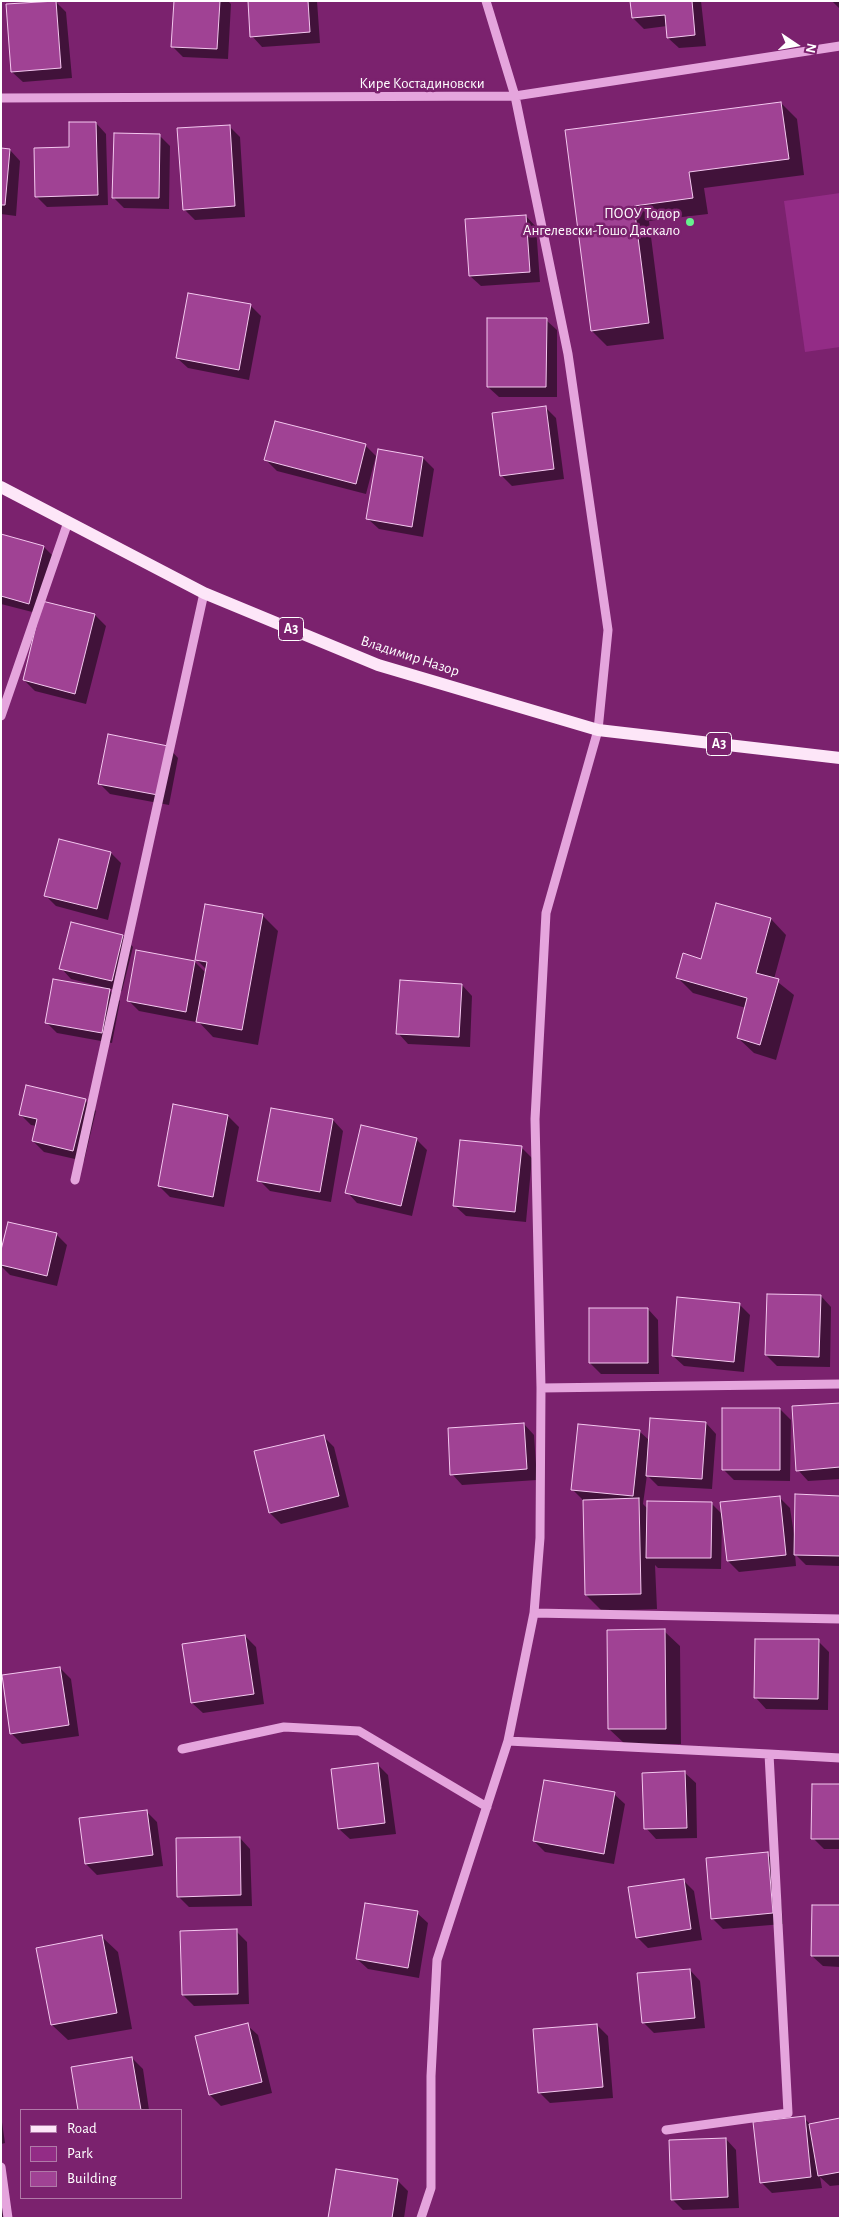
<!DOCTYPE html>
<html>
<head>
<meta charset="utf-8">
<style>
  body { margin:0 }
  #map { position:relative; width:841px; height:2219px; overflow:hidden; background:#7b226e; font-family:"Alegreya Sans",sans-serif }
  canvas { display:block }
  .frame { position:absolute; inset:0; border:2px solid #fff; pointer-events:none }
  .legend { position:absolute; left:20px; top:2109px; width:162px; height:90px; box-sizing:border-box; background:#7b226e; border:1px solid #b07aa8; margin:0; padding:6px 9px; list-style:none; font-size:15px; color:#fff }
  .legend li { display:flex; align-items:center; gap:10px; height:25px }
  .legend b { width:25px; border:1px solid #b07aa8 }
  .north { position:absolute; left:771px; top:20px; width:50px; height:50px; -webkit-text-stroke:4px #7b226e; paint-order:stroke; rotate:102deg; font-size:14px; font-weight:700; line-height:20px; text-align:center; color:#fff }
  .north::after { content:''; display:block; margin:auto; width:18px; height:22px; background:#fff; clip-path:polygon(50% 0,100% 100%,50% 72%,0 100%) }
</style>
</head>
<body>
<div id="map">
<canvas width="841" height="2219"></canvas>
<div class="frame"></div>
<ul class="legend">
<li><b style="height:6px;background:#fde6f8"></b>Road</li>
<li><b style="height:14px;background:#932c86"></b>Park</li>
<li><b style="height:14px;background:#a04294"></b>Building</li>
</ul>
<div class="north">N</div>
</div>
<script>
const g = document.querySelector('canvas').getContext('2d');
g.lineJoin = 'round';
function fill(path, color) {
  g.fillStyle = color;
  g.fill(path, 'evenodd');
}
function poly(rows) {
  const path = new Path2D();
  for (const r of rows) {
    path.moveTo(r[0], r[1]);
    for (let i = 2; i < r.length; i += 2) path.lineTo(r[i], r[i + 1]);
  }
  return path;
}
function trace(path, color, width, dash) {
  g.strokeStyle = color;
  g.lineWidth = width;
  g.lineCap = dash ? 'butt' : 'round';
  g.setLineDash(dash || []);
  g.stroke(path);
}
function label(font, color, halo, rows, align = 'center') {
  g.font = font + ' "Alegreya Sans",sans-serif';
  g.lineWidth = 5;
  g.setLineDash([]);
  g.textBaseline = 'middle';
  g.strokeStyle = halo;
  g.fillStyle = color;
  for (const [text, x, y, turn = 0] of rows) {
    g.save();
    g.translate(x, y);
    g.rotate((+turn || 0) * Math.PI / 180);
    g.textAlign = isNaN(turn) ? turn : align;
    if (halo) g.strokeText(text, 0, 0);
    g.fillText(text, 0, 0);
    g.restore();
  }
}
const green = poly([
  [840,193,840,347,805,352,784,201]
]);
const shadow = poly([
  [55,1,66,12,72,78,23,82,12,72],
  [175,1,228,1,231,4,228,59,183,57,172,46],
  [249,1,317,1,320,43,262,47,252,36],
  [631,1,701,1,706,46,679,48,668,38,667,26,644,29,633,18],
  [832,1,840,1,840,8,839,8],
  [781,103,797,119,804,175,704,188,708,214,649,221,664,339,607,346,592,331,566,131],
  [96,123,106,134,108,205,47,207,36,196,71,148],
  [229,126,240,137,245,217,195,220,184,209],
  [159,135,170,146,169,209,124,208,113,197],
  [1,149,10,150,20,161,16,216,1,214],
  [526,216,536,227,540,282,481,286,470,276],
  [250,305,261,316,249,380,188,368,177,358],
  [546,320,557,330,557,397,499,397,488,387],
  [545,407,556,418,564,479,512,486,501,475],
  [365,445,376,456,366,494,277,471,266,460],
  [423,458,434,469,423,537,379,529,368,519],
  [1,536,44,547,55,558,42,603,95,615,106,626,86,704,35,691,24,680,40,614,1,604],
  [168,747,178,758,169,805,110,794,99,783],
  [111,853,121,863,108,920,56,906,46,896],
  [262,915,278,931,258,1045,213,1037,197,1020,196,1022,139,1011,128,1000,137,951,195,962,206,973,207,970,196,959],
  [771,919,786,935,774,979,794,995,776,1060,754,1053,738,1038,746,1008,693,993,678,978,702,960],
  [123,936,133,947,122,991,107,988,120,1001,112,1043,57,1033,46,1022,103,987,71,979,61,968],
  [462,985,472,996,470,1047,408,1044,398,1033],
  [85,1100,96,1111,84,1161,44,1152,33,1141,37,1126,31,1125,20,1114],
  [228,1116,239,1127,224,1207,170,1197,159,1186],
  [333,1120,343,1131,331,1202,270,1191,259,1180],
  [416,1139,427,1150,412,1216,357,1203,347,1192],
  [521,1147,532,1158,526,1222,466,1216,455,1206],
  [56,1234,67,1245,57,1286,10,1275,1,1266,1,1256],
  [821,1296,831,1307,830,1367,777,1366,766,1355],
  [739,1304,750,1315,744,1372,684,1366,673,1356],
  [648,1309,658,1320,659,1374,601,1374,590,1363],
  [840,1404,840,1479,808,1481,798,1470],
  [780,1409,791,1420,790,1481,734,1480,723,1469],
  [706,1423,716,1434,712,1489,658,1486,647,1475,643,1504,648,1509,711,1503,723,1515,779,1497,790,1508,795,1541,840,1497,840,1566,806,1565,795,1554,796,1566,739,1572,728,1561,724,1522,722,1522,721,1569,658,1568,655,1565,657,1609,602,1611,586,1595,583,1500,572,1489,639,1431,650,1441],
  [524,1424,534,1435,537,1480,462,1485,452,1474],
  [323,1436,334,1447,349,1507,281,1524,270,1513,256,1452],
  [664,1631,680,1646,681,1744,625,1744,609,1729],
  [245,1636,256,1647,264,1704,203,1713,192,1703],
  [818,1641,829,1652,828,1710,766,1709,756,1698],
  [60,1668,71,1679,79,1736,22,1744,11,1733],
  [377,1764,388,1775,396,1834,350,1839,339,1829],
  [685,1773,696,1783,697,1838,656,1839,646,1828],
  [840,1786,840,1849,824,1849,813,1838],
  [614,1794,625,1804,614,1864,545,1852,534,1841],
  [146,1811,157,1822,163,1866,97,1875,86,1864],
  [240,1838,250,1849,252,1906,189,1907,178,1896],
  [767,1854,778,1865,783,1924,723,1929,712,1918],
  [683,1880,694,1891,702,1940,648,1948,637,1937],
  [840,1907,840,1967,823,1966,812,1956],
  [417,1913,428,1923,419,1978,368,1969,357,1959],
  [236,1931,247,1942,249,2004,194,2006,183,1995],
  [102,1937,118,1952,132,2029,68,2040,52,2025],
  [690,1970,700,1981,705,2028,654,2033,643,2022],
  [247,2025,258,2035,272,2093,221,2106,210,2095,196,2037],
  [597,2025,608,2036,613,2098,550,2103,539,2092],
  [132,2058,143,2069,149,2110,79,2110,73,2068],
  [1,2115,5,2143,1,2144],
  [804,2118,811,2125,840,2120,840,2185,830,2186,820,2177,822,2188,772,2193,761,2182],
  [726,2139,736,2150,739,2208,683,2210,672,2199],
  [397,2180,408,2191,404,2218,330,2218],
  [1,2203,5,2206,6,2218,1,2218]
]);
const building = poly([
  [56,1,61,68,11,72,6,4,56,1],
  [174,1,220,1,217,49,171,47,174,1],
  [248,1,308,1,310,32,250,37,248,1],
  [630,1,692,1,695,35,667,38,665,15,632,18,630,1],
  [781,102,789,159,689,172,693,198,634,206,649,323,591,331,565,130,781,102],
  [69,122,96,122,98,195,35,197,34,148,69,147,69,122],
  [230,125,235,206,183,210,177,128,230,125],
  [114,133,160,134,159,198,112,198,114,133],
  [1,148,10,149,5,205,1,205,1,148],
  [526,215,530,272,469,276,465,219,526,215],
  [188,293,251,304,239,370,176,358,188,293],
  [487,318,547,318,546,387,487,387,487,318],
  [546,406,554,469,500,476,492,413,546,406],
  [275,421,366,444,356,484,264,460,275,421],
  [378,449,423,457,412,527,366,519,378,449],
  [1,534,44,546,29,604,1,596,1,534],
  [42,601,95,614,75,694,23,680,42,601],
  [108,734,168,746,158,795,98,784,108,734],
  [59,839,111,852,97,909,44,896,59,839],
  [716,903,771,918,756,973,779,979,760,1045,737,1038,747,998,676,978,683,953,701,959,716,903],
  [205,904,263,914,242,1030,196,1022,207,962,195,960,205,904],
  [71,922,123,935,112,981,59,969,71,922],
  [136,950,195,961,186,1012,127,1001,136,950],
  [53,979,110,989,102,1033,45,1023,53,979],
  [400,980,462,984,459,1037,396,1034,400,980],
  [26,1085,86,1099,73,1151,32,1141,37,1119,19,1115,26,1085],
  [173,1104,228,1115,213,1197,158,1186,173,1104],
  [271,1108,333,1119,320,1192,257,1181,271,1108],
  [361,1125,417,1138,401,1206,345,1193,361,1125],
  [460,1140,522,1146,515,1212,453,1206,460,1140],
  [8,1222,57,1233,47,1276,1,1265,1,1250,8,1222],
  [767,1294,821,1295,819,1357,765,1355,767,1294],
  [677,1297,740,1303,734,1362,672,1356,677,1297],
  [589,1308,648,1308,648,1363,589,1363,589,1308],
  [840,1403,840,1467,796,1471,792,1406,840,1403],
  [722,1408,780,1408,780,1470,722,1470,722,1408],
  [650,1418,706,1422,702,1479,646,1476,650,1418],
  [524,1423,527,1469,450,1475,448,1428,524,1423],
  [578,1424,640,1430,633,1496,571,1490,578,1424],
  [324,1435,339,1496,269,1513,254,1451,324,1435],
  [795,1494,840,1496,840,1556,794,1555,795,1494],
  [780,1496,786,1555,727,1561,720,1502,780,1496],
  [639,1498,641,1594,585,1595,583,1500,639,1498],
  [647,1501,712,1502,711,1558,646,1558,647,1501],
  [665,1629,666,1729,608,1729,607,1630,665,1629],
  [245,1635,254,1694,191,1703,182,1644,245,1635],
  [755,1639,819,1639,818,1699,754,1698,755,1639],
  [60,1667,69,1725,10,1734,2,1675,60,1667],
  [378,1763,385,1823,338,1829,331,1769,378,1763],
  [685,1771,687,1828,644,1829,642,1773,685,1771],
  [544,1780,615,1792,604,1854,533,1841,544,1780],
  [812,1784,840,1784,840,1839,811,1839,812,1784],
  [147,1810,153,1855,85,1864,79,1818,147,1810],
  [240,1837,241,1895,177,1897,176,1838,240,1837],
  [768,1852,773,1913,711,1919,706,1858,768,1852],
  [684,1879,691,1929,636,1938,628,1887,684,1879],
  [365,1903,418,1911,408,1968,356,1959,365,1903],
  [812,1905,840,1905,840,1956,811,1956,812,1905],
  [237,1929,238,1994,182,1995,180,1931,237,1929],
  [102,1935,117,2013,51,2025,36,1948,102,1935],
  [690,1969,695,2018,642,2023,637,1973,690,1969],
  [248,2023,262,2082,209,2095,195,2036,248,2023],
  [597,2024,603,2087,538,2093,533,2029,597,2024],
  [132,2057,141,2110,78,2110,71,2067,132,2057],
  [805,2116,811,2177,760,2183,753,2122,805,2116],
  [840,2118,840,2172,818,2176,809,2124,840,2118],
  [726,2138,728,2197,671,2200,669,2140,726,2138],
  [336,2169,398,2179,392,2218,328,2218,336,2169]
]);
const minor = poly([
  [1,98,515,96,840,46],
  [1,716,68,522],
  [75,1180,204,593],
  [541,1388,840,1384],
  [534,1613,840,1619],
  [508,1741,769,1754,788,2113,666,2130],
  [182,1749,284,1727,359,1731,487,1807],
  [769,1754,840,1758],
  [1,2167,8,2218],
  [421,2218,431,2188,431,2076,437,1960,508,1741,534,1613,540,1538,541,1388,535,1119,546,913,598,730,608,630,568,354,515,96,486,1]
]);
const major = poly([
  [1,487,204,593,378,665,598,730,840,758]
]);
const markers = [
  [690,222,5,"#67f18f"]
];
const shields = [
  [291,629,25],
  [719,744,25]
];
const shieldNames = [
  ["A3",291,629],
  ["A3",719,744]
];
const streetNames = [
  ["Кире Костадиновски",422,83],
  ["Владимир Назор",410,656,18]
];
const poiNames = [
  ["ПООУ Тодор",680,213],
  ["Ангелевски-Тошо Даскало",680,230]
];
fill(green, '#932c86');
fill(shadow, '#0007');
fill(building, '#a04294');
trace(building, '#f4c8ef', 1);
trace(minor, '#e5a5dd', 9);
trace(major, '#fde6f8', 12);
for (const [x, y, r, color] of markers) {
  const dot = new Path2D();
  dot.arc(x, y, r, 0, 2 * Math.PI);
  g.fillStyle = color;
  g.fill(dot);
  trace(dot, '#7b226e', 2);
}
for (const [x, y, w] of shields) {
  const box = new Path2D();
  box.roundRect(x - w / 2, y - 11.5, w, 23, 4);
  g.fillStyle = '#7b226e';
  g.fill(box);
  trace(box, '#fff', 1);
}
label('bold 14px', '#fff', null, shieldNames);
label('15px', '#fff', '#7b226e', streetNames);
label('15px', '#fff', '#7b226e', poiNames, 'right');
</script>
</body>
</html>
